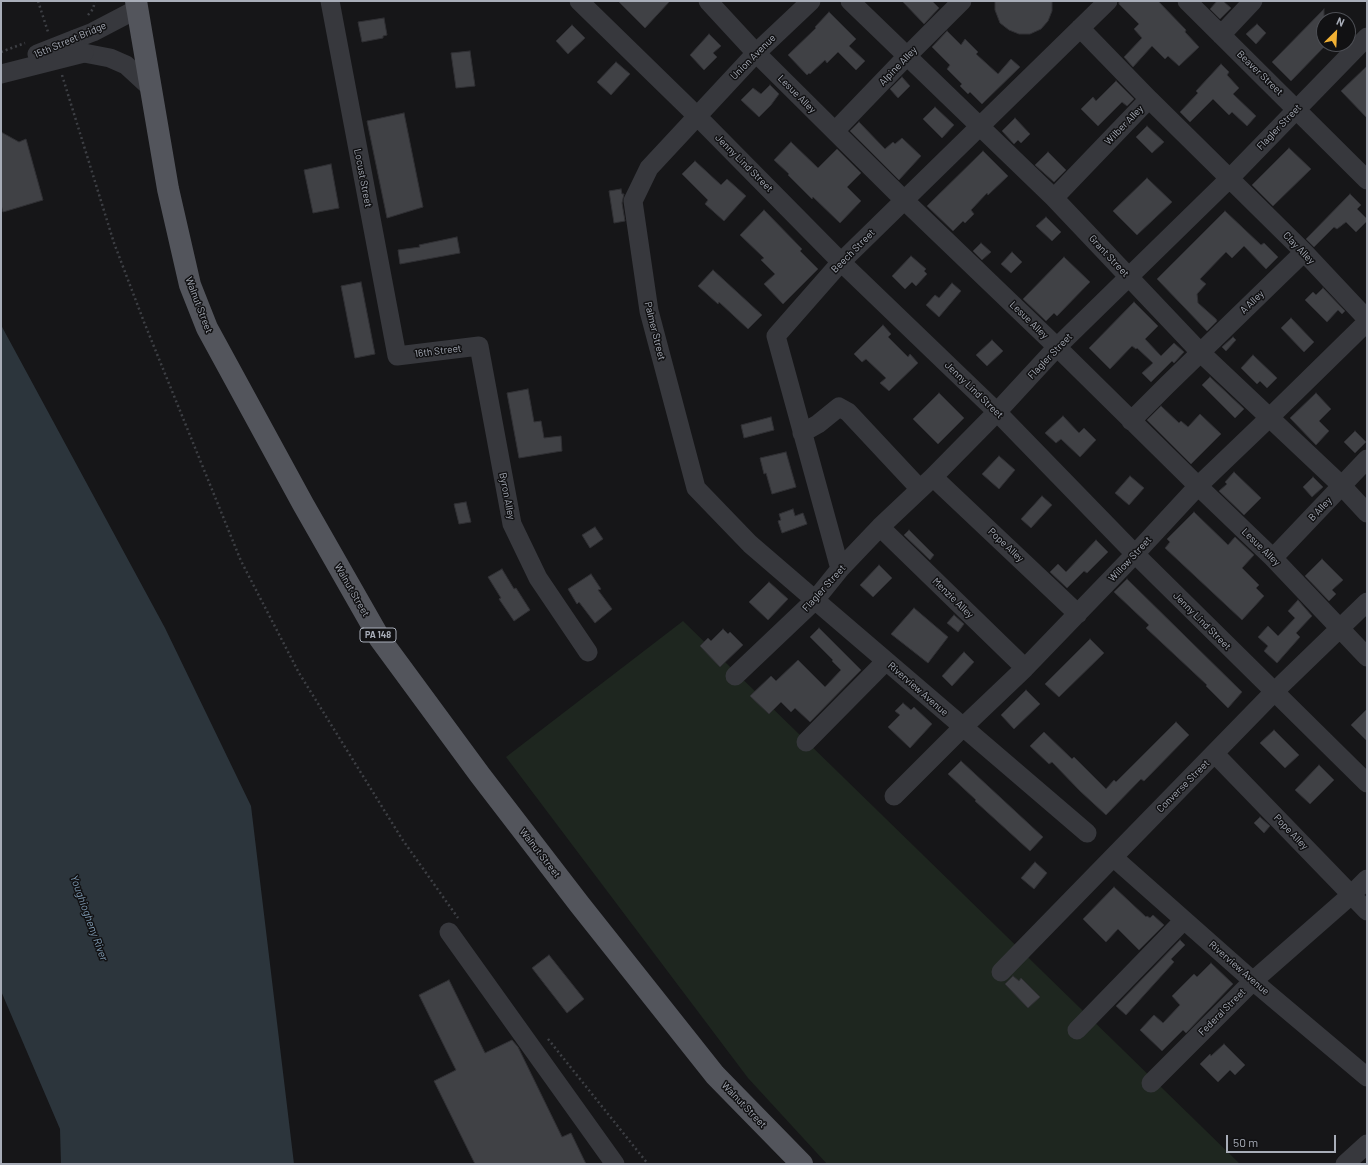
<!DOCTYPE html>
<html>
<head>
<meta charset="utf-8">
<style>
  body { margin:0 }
  #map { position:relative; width:1368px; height:1165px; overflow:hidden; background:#161618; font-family:Barlow,sans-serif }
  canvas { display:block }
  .frame { position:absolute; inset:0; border:2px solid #a8adb8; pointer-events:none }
  .north { position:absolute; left:1316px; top:12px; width:40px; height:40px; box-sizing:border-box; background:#111113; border:1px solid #4d4f55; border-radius:50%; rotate:24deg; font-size:11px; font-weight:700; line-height:16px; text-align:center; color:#a8adb8 }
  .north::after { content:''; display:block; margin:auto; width:14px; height:18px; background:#f2b134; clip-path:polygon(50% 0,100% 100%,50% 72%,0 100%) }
  .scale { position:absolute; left:1226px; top:1135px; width:110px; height:18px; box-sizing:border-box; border:2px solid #a8adb8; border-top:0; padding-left:5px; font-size:12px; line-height:14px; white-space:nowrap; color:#a8adb8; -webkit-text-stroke:3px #111113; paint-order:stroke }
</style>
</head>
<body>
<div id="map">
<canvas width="1368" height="1165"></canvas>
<div class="frame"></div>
<div class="north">N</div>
<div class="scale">50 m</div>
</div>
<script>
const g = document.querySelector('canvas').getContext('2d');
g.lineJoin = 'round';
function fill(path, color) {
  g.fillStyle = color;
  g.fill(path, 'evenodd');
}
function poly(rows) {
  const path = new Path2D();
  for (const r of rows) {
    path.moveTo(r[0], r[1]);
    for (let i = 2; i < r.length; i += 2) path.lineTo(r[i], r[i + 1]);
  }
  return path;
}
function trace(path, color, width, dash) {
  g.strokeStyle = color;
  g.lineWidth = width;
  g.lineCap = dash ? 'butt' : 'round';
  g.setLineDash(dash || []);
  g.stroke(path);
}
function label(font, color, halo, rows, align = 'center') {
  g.font = font + ' Barlow,sans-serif';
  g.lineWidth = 3;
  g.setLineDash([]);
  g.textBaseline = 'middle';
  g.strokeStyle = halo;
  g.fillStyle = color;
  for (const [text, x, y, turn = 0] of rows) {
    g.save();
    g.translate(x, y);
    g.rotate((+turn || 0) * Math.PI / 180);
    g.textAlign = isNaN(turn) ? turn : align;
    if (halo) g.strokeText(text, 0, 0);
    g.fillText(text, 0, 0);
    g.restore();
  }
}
const green = poly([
  [683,621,1240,1164,827,1164,748,1078,506,757]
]);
const water = poly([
  [1,325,165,628,251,806,294,1164,61,1164,60,1129,1,991]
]);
const building = poly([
  [618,1,670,1,645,28,618,1],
  [902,1,932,1,939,8,924,24,902,1],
  [995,1,1052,1,1052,11,1048,21,1041,29,1030,34,1019,34,1009,30,1000,23,995,10,995,1],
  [1119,1,1158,1,1186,30,1185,32,1199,47,1179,66,1168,56,1165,59,1152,46,1133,67,1124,57,1142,38,1134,29,1139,24,1119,4,1119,1],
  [1217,1,1223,1,1231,8,1220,19,1210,9,1217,1],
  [1324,9,1324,47,1291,81,1272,62,1324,9],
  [829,12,856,39,849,46,865,61,856,70,838,52,827,63,825,60,810,74,809,73,807,75,788,55,816,28,815,27,829,12],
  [384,18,387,35,383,36,383,38,362,42,358,22,384,18],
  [1257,24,1266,33,1256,44,1246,34,1257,24],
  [572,25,585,38,568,54,556,41,572,25],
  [947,31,961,45,965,39,978,52,976,54,998,74,1011,59,1020,67,982,104,970,92,968,94,960,86,962,84,947,69,950,65,932,47,947,31],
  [709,34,721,46,713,53,717,57,704,70,690,55,709,34],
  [470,51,475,86,456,88,451,53,470,51],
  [616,62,630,74,611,95,597,82,616,62],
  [1221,64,1229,72,1227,75,1239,88,1233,94,1256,116,1247,126,1232,112,1229,115,1213,99,1190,122,1180,112,1198,93,1196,91,1221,64],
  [1367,66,1367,118,1341,91,1367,66],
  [902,77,910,86,898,98,890,89,902,77],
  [1116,81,1134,99,1127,106,1122,102,1098,126,1081,109,1093,97,1096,101,1116,81],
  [770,85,779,94,771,105,759,117,741,100,753,88,761,94,770,85],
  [935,107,954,125,942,138,923,119,935,107],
  [404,113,423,207,387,218,367,121,404,113],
  [1015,118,1030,134,1021,143,1018,140,1014,144,1002,131,1015,118],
  [859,122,885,149,893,142,895,144,902,138,921,156,899,180,850,131,859,122],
  [1147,126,1164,142,1152,153,1136,137,1147,126],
  [1,132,19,142,26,139,43,200,3,212,1,205,1,132],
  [791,142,818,168,837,149,861,173,847,187,861,201,840,223,813,197,812,199,788,175,789,174,774,160,791,142],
  [1289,148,1311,169,1273,206,1252,185,1289,148],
  [983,151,1008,176,988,195,987,193,971,210,974,214,965,223,963,221,953,231,927,206,983,151],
  [1048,152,1066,170,1054,182,1035,165,1048,152],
  [695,161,721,185,727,179,746,196,724,221,705,204,708,200,682,174,695,161],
  [331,164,339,208,313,213,304,170,331,164],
  [1147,178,1172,202,1137,235,1113,211,1147,178],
  [621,189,622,194,624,194,622,203,625,221,614,223,609,191,621,189],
  [1350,194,1361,205,1357,209,1367,219,1367,221,1356,232,1346,222,1337,229,1334,227,1314,247,1306,239,1350,194],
  [764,210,802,249,800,251,818,269,783,304,764,284,775,274,761,260,764,258,740,235,764,210],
  [1225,211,1261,245,1264,243,1278,257,1266,269,1244,246,1232,258,1226,252,1200,279,1206,284,1197,294,1198,303,1216,319,1217,321,1207,331,1157,279,1225,211],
  [1046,217,1061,232,1052,241,1036,226,1046,217],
  [457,237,460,253,400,264,398,250,420,247,419,245,457,237],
  [981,243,991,252,982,260,973,251,981,243],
  [1012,252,1022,262,1011,273,1001,264,1012,252],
  [911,256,926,269,924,271,927,274,916,286,912,282,905,289,892,276,911,256],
  [1064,257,1090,282,1057,316,1054,313,1046,321,1023,299,1064,257],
  [713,270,762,315,748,329,719,302,718,304,698,286,713,270],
  [361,282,375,354,355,358,341,286,361,282],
  [952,283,961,291,939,317,926,305,935,295,939,298,952,283],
  [1323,288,1345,311,1342,314,1338,310,1327,322,1305,300,1313,292,1316,295,1323,288],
  [1134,302,1158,326,1145,339,1161,356,1174,343,1184,352,1174,363,1172,361,1151,382,1142,373,1153,363,1137,348,1136,349,1132,346,1110,369,1089,348,1134,302],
  [1291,318,1314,342,1304,352,1281,328,1291,318],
  [883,325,891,334,888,337,908,357,910,354,918,363,889,391,880,383,886,378,866,359,862,362,854,354,883,325],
  [1233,337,1236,340,1226,351,1222,347,1233,337],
  [992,340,1003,351,987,366,976,355,992,340],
  [1253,355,1277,378,1267,388,1260,381,1257,384,1241,368,1253,355],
  [1210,377,1244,409,1235,418,1202,385,1210,377],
  [528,389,534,422,541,421,544,438,561,436,562,451,519,458,507,393,528,389],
  [939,393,964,418,938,444,913,419,939,393],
  [1316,393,1331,409,1319,421,1329,431,1316,445,1290,418,1316,393],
  [1161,406,1179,423,1181,421,1188,427,1200,414,1221,434,1191,464,1147,420,1161,406],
  [1063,416,1079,433,1084,428,1096,440,1080,457,1061,439,1056,443,1045,433,1063,416],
  [771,417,774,430,744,438,741,425,771,417],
  [1355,431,1366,442,1355,453,1344,442,1355,431],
  [786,452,796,487,772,494,766,473,764,474,760,458,786,452],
  [999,456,1015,470,999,489,982,474,999,456],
  [1234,472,1261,498,1244,515,1219,491,1227,484,1225,482,1234,472],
  [1130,476,1144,488,1129,505,1115,493,1130,476],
  [1313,477,1323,487,1312,497,1303,487,1313,477],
  [1042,496,1052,505,1031,528,1021,519,1042,496],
  [466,502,471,522,459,524,454,504,466,502],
  [793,509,795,516,803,513,807,524,782,533,778,521,781,520,779,514,793,509],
  [1194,512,1228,545,1235,537,1254,555,1242,568,1259,585,1256,588,1264,596,1242,620,1165,548,1170,542,1167,539,1194,512],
  [595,527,603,539,590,548,582,535,595,527],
  [909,530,934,555,930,560,904,535,909,530],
  [1096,540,1108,552,1087,573,1084,571,1067,588,1050,572,1058,564,1066,572,1096,540],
  [1322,559,1343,580,1332,590,1336,594,1329,601,1305,576,1322,559],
  [879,565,892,578,873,597,860,585,879,565],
  [502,569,514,589,516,588,530,610,514,621,499,599,501,598,488,577,502,569],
  [591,574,601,589,598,590,612,609,595,623,579,602,577,604,568,589,591,574],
  [1127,579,1242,692,1228,708,1206,686,1207,685,1146,628,1149,625,1114,592,1127,579],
  [769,582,788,599,768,620,749,602,769,582],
  [1298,600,1312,616,1296,633,1300,637,1277,663,1264,651,1268,646,1258,637,1268,626,1278,636,1295,618,1288,611,1298,600],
  [914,608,948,637,928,663,891,634,914,608],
  [954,615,964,624,958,632,947,623,954,615],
  [819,628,861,670,810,722,795,708,791,712,781,702,769,714,750,696,771,676,776,681,798,660,825,687,841,670,832,661,833,660,810,637,819,628],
  [723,629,728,634,730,632,743,645,720,667,700,646,708,638,711,641,723,629],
  [1090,639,1104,653,1059,697,1045,684,1090,639],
  [964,652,974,662,952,686,942,676,964,652],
  [1026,690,1040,704,1014,729,1001,715,1026,690],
  [903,703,911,710,914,707,932,724,910,748,888,727,900,715,895,711,903,703],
  [1367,709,1367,741,1351,725,1367,709],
  [1176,722,1189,735,1144,781,1141,779,1106,815,1080,791,1052,762,1049,764,1030,746,1044,732,1072,759,1074,757,1106,789,1114,780,1116,782,1176,722],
  [1274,730,1299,755,1285,768,1260,743,1274,730],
  [961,761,1043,837,1030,851,975,801,976,800,948,774,961,761],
  [1319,765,1334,780,1310,804,1295,790,1319,765],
  [1260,817,1270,826,1264,833,1254,823,1260,817],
  [1035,862,1047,873,1034,889,1021,878,1035,862],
  [1114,887,1146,917,1147,916,1150,918,1153,915,1164,925,1139,950,1118,929,1106,942,1083,919,1114,887],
  [1180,940,1185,945,1171,959,1174,962,1126,1015,1116,1006,1180,940],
  [549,955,584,999,567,1013,532,968,549,955],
  [1211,963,1233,984,1186,1033,1183,1030,1162,1051,1140,1030,1154,1015,1163,1023,1180,1005,1172,996,1194,974,1197,977,1211,963],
  [1013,976,1019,981,1021,978,1040,997,1028,1008,1005,984,1013,976],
  [449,980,485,1053,512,1040,518,1047,562,1137,571,1133,586,1164,475,1164,434,1081,456,1070,419,995,449,980],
  [1224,1044,1245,1065,1235,1075,1230,1070,1218,1082,1200,1064,1210,1054,1211,1056,1224,1044]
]);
const path = poly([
  [38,1,48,32],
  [88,15,93,9,95,1],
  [62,75,114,243,144,322,241,561,299,673,402,839,458,918],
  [548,1039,648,1164]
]);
const minor = poly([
  [330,1,397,356,479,346,512,524,538,578,588,652],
  [579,1,697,116,841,262,997,412,1135,554,1367,783],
  [708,1,756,53,904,200,1057,347,1198,486,1273,558,1367,657],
  [811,1,756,53,649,168,633,201,649,311,696,488,750,544,815,600,1087,833],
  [850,1,1054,198,1200,352,1342,486,1367,513],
  [1187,1,1367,180],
  [1080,28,1149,99],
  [1221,35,1253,1],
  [75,39,93,32,137,9],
  [84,53,110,58,126,65,152,89],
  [835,131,908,55,962,1],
  [1054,198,1149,99,1304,252,1367,319],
  [1131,421,1167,385,1304,252],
  [802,433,818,424,839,407,848,412,920,489],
  [933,477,1078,614],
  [880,527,1025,668],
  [1273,558,1367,459],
  [840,569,776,336,841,262,1108,1],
  [735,676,815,600,840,569,880,527,933,477,997,412,1057,347,1230,178,1367,37],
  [806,742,886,661],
  [1215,754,1367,911],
  [894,796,963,727,1025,668,1135,554,1198,486,1269,418,1367,322],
  [1113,857,1253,981,1367,1077],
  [449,932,615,1164],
  [1001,972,1274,692,1367,602],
  [1077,1030,1184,920],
  [1151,1083,1253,981,1351,895,1367,879],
  [1345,1164,1367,1144]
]);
const major = poly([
  [136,1,168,189,190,285,207,328,303,504,380,639,480,775,580,905,715,1075,802,1164]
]);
const pathBridge = poly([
  [1,52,25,43]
]);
const minorBridge = poly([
  [37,54,75,39],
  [1,74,84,53]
]);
const shields = [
  [378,635,36]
];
const shieldNames = [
  ["PA 148",378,635]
];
const streetNames = [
  ["15th Street Bridge",70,40,-23],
  ["Union Avenue",753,57,-45],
  ["Alpine Alley",898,66,-46],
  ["Beaver Street",1260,73,44],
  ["Lesue Alley",797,94,45],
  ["Wilber Alley",1124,125,-46],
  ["Flagler Street",1279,127,-46],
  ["Jenny Lind Street",744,163,45],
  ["Locust Street",363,178,79],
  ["Clay Alley",1299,248,46],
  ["Beech Street",853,251,-45],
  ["Grant Street",1109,256,47],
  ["A Alley",1252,302,-44],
  ["Walnut Street",199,305,69],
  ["Lesue Alley",1029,320,44],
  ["Palmer Street",655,331,76],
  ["16th Street",438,351,-7],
  ["Flagler Street",1050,356,-46],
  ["Jenny Lind Street",974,390,44],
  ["Byron Alley",507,496,79],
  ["B Alley",1320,509,-46],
  ["Pope Alley",1006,545,43],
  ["Lesue Alley",1261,547,44],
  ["Willow Street",1130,559,-47],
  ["Flagler Street",824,588,-48],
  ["Walnut Street",352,590,60],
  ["Menzie Alley",953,598,44],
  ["Jenny Lind Street",1202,621,45],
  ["Riverview Avenue",918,689,41],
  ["Converse Street",1183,786,-45],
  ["Pope Alley",1291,832,46],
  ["Walnut Street",540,853,52],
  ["Riverview Avenue",1239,968,41],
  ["Federal Street",1222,1012,-45],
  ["Walnut Street",744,1105,46]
];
const waterNames = [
  ["Youghiogheny River",89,918,70]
];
fill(green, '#1e261f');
fill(water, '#2c353c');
fill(building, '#404145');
trace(building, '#303034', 1);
trace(path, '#3d3f44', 2.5, [2, 3]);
trace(minor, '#37383d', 19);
trace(major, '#53555c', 22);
trace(pathBridge, '#3d3f44', 2.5, [2, 3]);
trace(minorBridge, '#37383d', 19);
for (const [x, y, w] of shields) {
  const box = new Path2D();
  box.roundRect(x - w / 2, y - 7, w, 14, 3);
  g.fillStyle = '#111113';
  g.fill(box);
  trace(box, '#a8adb8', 1);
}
label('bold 9px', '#a8adb8', null, shieldNames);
label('10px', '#a8adb8', '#111113', streetNames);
label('italic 11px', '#7f9bb3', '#111113', waterNames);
</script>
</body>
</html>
